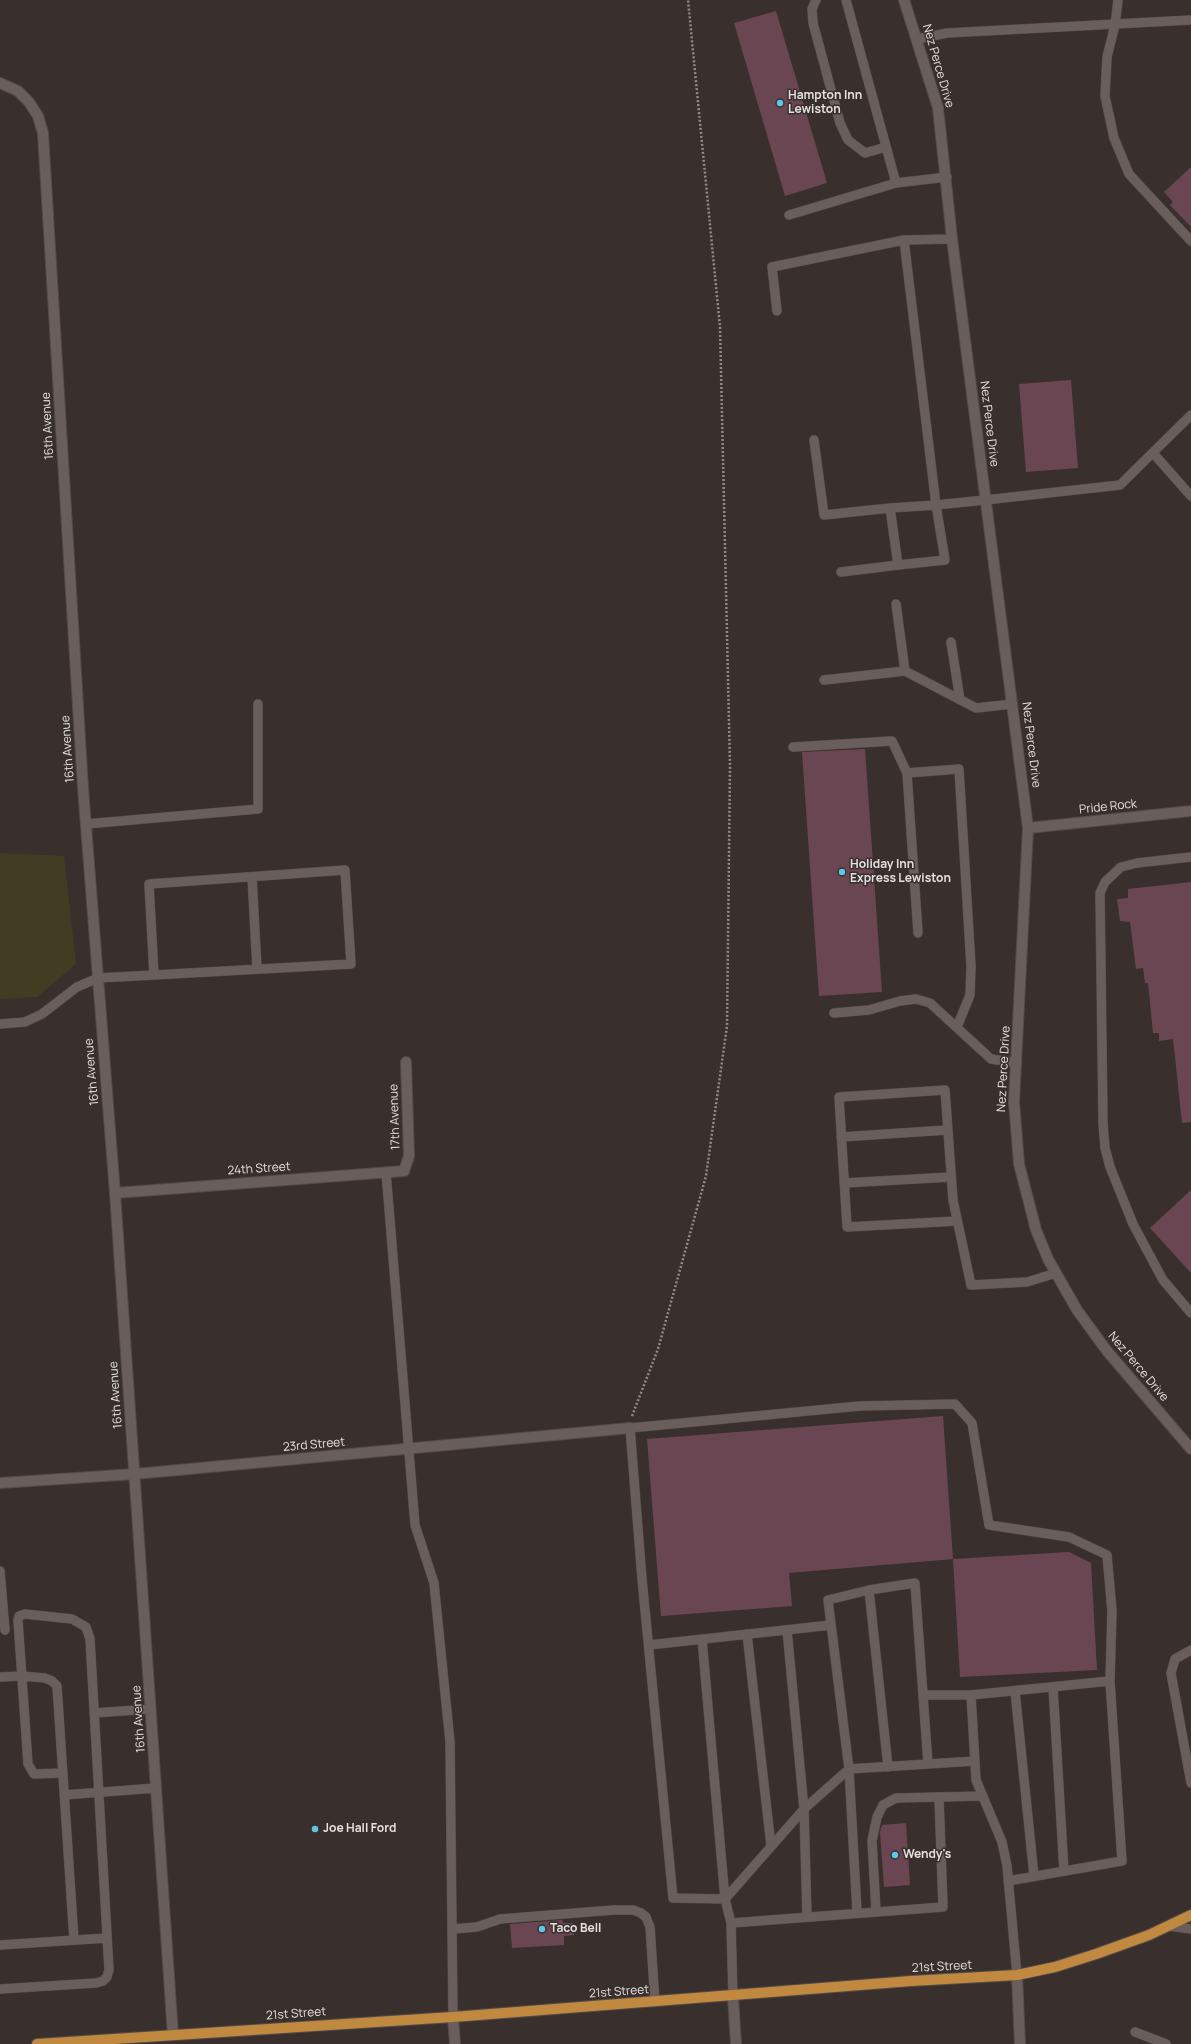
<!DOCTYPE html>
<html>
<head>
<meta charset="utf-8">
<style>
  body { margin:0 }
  canvas { display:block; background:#392f2d }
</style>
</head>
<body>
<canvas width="1191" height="2044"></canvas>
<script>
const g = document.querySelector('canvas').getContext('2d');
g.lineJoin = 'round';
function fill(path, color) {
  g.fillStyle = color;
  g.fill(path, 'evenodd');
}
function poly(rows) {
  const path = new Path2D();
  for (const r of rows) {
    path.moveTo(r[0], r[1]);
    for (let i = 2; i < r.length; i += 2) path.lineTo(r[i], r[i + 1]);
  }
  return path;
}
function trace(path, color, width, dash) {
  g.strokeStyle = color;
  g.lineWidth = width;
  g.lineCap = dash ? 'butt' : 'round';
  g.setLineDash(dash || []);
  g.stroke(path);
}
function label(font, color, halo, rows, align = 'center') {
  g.font = font + ' Manrope,sans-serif';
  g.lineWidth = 3;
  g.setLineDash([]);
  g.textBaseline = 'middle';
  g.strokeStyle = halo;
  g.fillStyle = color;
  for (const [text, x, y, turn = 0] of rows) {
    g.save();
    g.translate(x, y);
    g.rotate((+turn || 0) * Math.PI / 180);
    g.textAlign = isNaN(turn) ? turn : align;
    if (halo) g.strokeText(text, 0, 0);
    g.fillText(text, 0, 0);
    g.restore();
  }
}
const green = poly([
  [0,853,64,856,76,964,37,997,0,999]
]);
const building = poly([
  [776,11,827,183,785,196,734,23],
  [1191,167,1191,227,1170,205,1173,202,1164,192],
  [1071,380,1078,468,1026,472,1019,384],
  [865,749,882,992,819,996,802,752],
  [1191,882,1191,1122,1182,1123,1173,1039,1159,1041,1159,1033,1153,1033,1148,983,1145,983,1143,968,1136,969,1130,922,1120,921,1117,899,1128,898,1128,889],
  [1191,1190,1191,1273,1150,1228],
  [943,1416,953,1559,789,1573,792,1606,661,1616,647,1439],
  [1069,1552,1091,1563,1097,1670,960,1677,953,1559],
  [906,1823,910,1885,884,1887,880,1832,882,1825],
  [562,1920,563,1923,573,1923,574,1935,564,1936,564,1945,512,1948,510,1924]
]);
const path = poly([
  [632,1416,658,1349,706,1176,727,1026,730,766,720,327,688,0]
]);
const service = poly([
  [816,0,812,9,813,23,840,123,848,140,865,153,886,147],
  [846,0,896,183,947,177],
  [1118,0,1115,25,1107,57,1105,96,1114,138,1129,174,1191,241],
  [917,39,947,33,1191,20],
  [789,215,896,183],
  [952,239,904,240,936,505,945,560,898,565,890,508,936,505,985,500,1120,485,1191,415],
  [777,311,772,267,904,240],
  [814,440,824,515,890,508],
  [1153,453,1191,496],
  [841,572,898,565],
  [896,604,905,671,976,708,1012,704],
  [951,642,960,700],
  [824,680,905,671],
  [793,747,892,741,907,773],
  [86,824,258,809,258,704],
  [1191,857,1137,863,1121,867,1105,882,1100,893,1103,1123,1105,1148,1110,1167,1133,1224,1163,1280,1191,1313],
  [252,877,257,969],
  [918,933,907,773,959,769,971,966,970,995,957,1027],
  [834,1013,869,1010,900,1001,916,999,930,1003,991,1059,1017,1063],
  [0,1024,25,1022,42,1014,77,987,98,978,154,975,351,964,345,870,149,884,154,975],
  [841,1137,947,1130],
  [386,1172,415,1525,434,1583,450,1742,453,2017],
  [844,1183,951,1177],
  [957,1221,847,1227,839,1097,945,1090,953,1200,971,1285,1027,1282,1056,1273],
  [0,1571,5,1630],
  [787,1630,804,1809,807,1917],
  [747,1634,771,1846],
  [702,1639,725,1899,673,1898,642,1579,630,1428,860,1406,955,1404,972,1423,989,1525,1069,1537,1107,1555,1112,1611,1110,1681],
  [649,1645,831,1625],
  [1191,1650,1175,1659,1171,1673,1191,1783],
  [0,1677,21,1676,45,1678,52,1681,57,1686,74,1940],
  [1053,1687,1064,1871],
  [1015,1691,1034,1876],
  [923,1695,928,1764],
  [971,1695,976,1780,1002,1842,1007,1866,1017,1975],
  [94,1713,151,1709],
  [888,1767,869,1590,915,1583,923,1695,971,1695,1110,1681,1122,1861,1008,1881],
  [64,1795,156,1788],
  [876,1911,872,1841,877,1817,883,1805,896,1798,983,1796],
  [857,1912,849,1769,828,1600,869,1590],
  [731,1923,943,1907,939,1797],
  [1169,1926,1191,1929],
  [452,1929,477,1927,500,1919,614,1910,633,1910,641,1913,646,1917,650,1927,655,2002],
  [0,1945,107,1938],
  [0,1989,96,1983,103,1981,107,1977,109,1970,90,1639,86,1627,72,1619,25,1614,19,1616,18,1621,28,1764,34,1774,62,1773],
  [733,1997,731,1923,725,1899,804,1809,849,1769,975,1761],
  [1135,2032,1166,2044]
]);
const minor = poly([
  [0,83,18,91,29,102,38,116,43,133,83,788,115,1193,173,2035],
  [1028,828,1191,811],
  [115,1193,404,1171,409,1156,406,1062],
  [0,1483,135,1474,630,1428],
  [733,1997,736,2044],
  [453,2017,455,2044]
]);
const tertiary = poly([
  [904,0,938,108,952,239,1028,828,1014,1102,1019,1164,1036,1230,1048,1259,1077,1310,1107,1351,1191,1449]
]);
const secondary = poly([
  [1017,1975,1020,2044]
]);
const primary = poly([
  [37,2044,453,2017,911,1981,1017,1975,1055,1967,1096,1954,1149,1935,1191,1915]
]);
const markers = [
  [780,103,4,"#5cc7e7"],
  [842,872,4,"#5cc7e7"],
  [315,1829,4,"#5cc7e7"],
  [895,1855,4,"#5cc7e7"],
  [542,1929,4,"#5cc7e7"]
];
const streetNames = [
  ["Nez Perce Drive",938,66,74],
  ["Nez Perce Drive",989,424,83],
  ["16th Avenue",48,426,-93],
  ["Nez Perce Drive",1031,745,83],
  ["16th Avenue",68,749,-94],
  ["Pride Rock",1108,807,-6],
  ["Nez Perce Drive",1004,1069,-87],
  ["16th Avenue",92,1072,-95],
  ["17th Avenue",395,1117,-92],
  ["24th Street",259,1169,-4],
  ["Nez Perce Drive",1138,1367,50],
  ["16th Avenue",116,1395,-94],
  ["23rd Street",314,1445,-5],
  ["16th Avenue",139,1719,-94],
  ["21st Street",942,1967,-3],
  ["21st Street",619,1992,-4],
  ["21st Street",296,2014,-4]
];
const poiNames = [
  ["Hampton Inn",788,96],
  ["Lewiston",788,110],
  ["Holiday Inn",850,865],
  ["Express Lewiston",850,879],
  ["Joe Hall Ford",323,1829],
  ["Wendy's",903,1855],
  ["Taco Bell",550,1929]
];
fill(green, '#403d22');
fill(building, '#6a4652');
trace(service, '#534b49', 10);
trace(minor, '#534b49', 12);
trace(tertiary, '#534b49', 12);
trace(secondary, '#534b49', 12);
trace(primary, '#534b49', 12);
trace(path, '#928a88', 2.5, [2, 2]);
trace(service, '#695e5b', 9);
trace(minor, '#695e5b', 10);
trace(tertiary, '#695e5b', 10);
trace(secondary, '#695e5b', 10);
trace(primary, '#c18840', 10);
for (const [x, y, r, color] of markers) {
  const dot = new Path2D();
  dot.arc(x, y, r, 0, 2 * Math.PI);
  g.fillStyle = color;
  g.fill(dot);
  trace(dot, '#392f2d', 1.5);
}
label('12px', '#e6e0de', '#392f2d', streetNames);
label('bold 12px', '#e6e0de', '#392f2d', poiNames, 'left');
</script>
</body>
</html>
